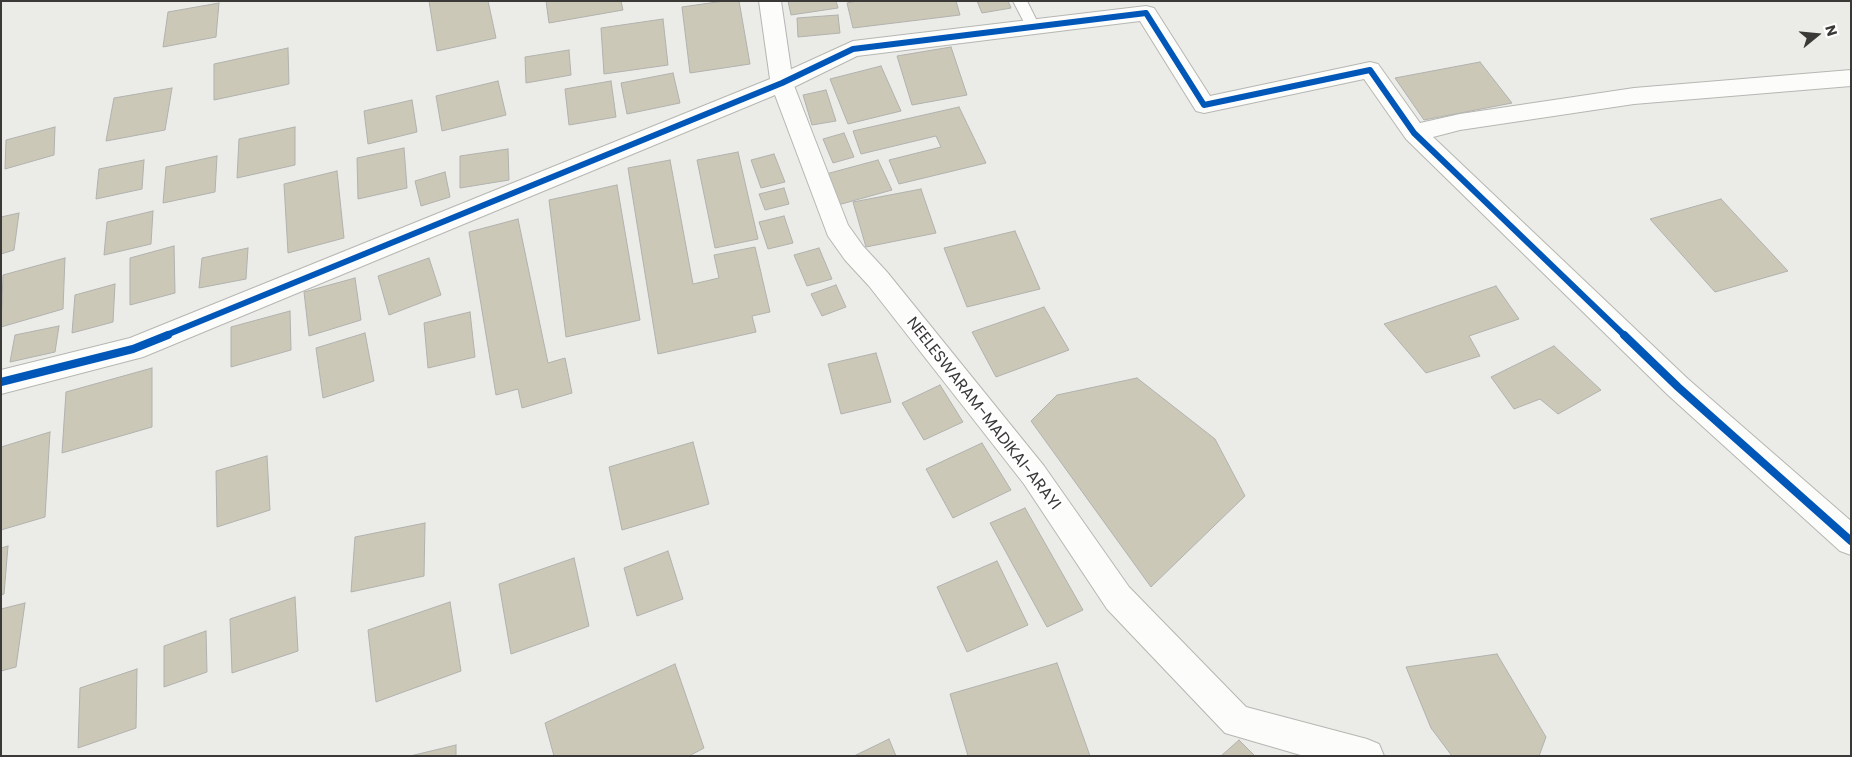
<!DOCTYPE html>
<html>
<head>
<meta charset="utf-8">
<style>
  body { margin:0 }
  #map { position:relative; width:1852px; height:757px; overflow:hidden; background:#ebebe7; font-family:Poppins,sans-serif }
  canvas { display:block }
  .frame { position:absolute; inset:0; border:2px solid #3a3937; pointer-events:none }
  .north { position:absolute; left:1792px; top:10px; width:50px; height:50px; -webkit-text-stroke:4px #fff; paint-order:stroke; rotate:73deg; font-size:14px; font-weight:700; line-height:20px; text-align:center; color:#3a3937 }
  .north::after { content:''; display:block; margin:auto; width:18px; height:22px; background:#3a3937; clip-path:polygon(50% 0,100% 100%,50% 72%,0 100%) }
</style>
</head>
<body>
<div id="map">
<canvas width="1852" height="757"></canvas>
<div class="frame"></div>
<div class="north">N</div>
</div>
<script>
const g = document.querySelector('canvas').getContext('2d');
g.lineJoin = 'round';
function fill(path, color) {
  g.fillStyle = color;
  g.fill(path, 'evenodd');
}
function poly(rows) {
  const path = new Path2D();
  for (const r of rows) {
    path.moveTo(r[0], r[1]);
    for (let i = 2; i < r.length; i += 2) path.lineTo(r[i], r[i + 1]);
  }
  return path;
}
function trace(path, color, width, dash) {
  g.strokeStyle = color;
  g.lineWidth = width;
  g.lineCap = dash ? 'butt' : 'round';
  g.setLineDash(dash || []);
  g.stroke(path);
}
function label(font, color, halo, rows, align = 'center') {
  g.font = font + ' Poppins,sans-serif';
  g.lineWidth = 5;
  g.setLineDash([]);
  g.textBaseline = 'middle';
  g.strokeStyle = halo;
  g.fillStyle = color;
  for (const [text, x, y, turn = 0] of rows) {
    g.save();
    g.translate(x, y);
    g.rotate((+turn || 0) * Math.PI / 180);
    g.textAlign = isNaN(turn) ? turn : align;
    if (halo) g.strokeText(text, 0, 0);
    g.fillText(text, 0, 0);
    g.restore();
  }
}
const building = poly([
  [429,1,488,1,496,38,437,51,429,1],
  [546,1,621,1,623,10,549,23,546,1],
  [724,1,739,1,750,64,690,73,682,7,724,1],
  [788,1,836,1,838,8,791,15,788,1],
  [857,1,956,1,960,15,853,28,847,3,857,1],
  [977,1,1008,1,1011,8,982,13,977,1],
  [219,3,216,37,163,47,168,12,219,3],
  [838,15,840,33,798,37,797,18,838,15],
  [663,19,668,65,604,74,601,28,663,19],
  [951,47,967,95,912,105,897,56,951,47],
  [288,48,289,84,214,100,214,64,288,48],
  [569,50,571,75,526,83,525,57,569,50],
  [1480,62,1512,103,1424,120,1395,78,1480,62],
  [881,66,901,111,848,124,830,79,881,66],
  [673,73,680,103,627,114,621,83,673,73],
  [498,81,506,115,442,131,436,96,498,81],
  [611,81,616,117,569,125,565,89,611,81],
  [172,88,165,130,106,141,114,98,172,88],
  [826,90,836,121,812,125,803,95,826,90],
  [412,100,417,132,368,144,364,111,412,100],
  [959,107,986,163,899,184,889,160,941,147,936,136,861,154,853,131,959,107],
  [55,127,54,155,5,169,6,140,55,127],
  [295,127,295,165,237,178,239,139,295,127],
  [844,133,854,157,833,163,823,139,844,133],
  [404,148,407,188,358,199,357,158,404,148],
  [508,149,509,180,460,188,460,156,508,149],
  [738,152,758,239,715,248,697,160,738,152],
  [774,154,785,182,761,188,751,160,774,154],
  [217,156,215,192,163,203,166,167,217,156],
  [144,160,142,189,96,199,99,169,144,160],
  [670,160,693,284,719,278,714,255,755,247,770,312,752,316,756,332,658,354,628,168,670,160],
  [878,160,892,190,838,205,826,174,878,160],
  [337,171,344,238,288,253,284,184,337,171],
  [445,172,450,197,421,206,415,181,445,172],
  [617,185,640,320,566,337,549,200,617,185],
  [784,188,789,204,765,210,759,194,784,188],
  [921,189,936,233,866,247,853,202,921,189],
  [1721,199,1788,271,1715,292,1650,219,1721,199],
  [153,211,151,244,104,255,107,222,153,211],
  [19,213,14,250,1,254,1,217,19,213],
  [784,216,793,243,768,249,759,222,784,216],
  [518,219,548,363,565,358,572,393,522,408,518,389,496,395,469,232,518,219],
  [1015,231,1040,289,967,307,944,248,1015,231],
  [174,246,175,293,130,305,130,258,174,246],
  [248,248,246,279,199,288,202,258,248,248],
  [819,248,832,279,807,286,794,255,819,248],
  [65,258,63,309,1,327,3,275,65,258],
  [429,258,441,295,389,315,378,276,429,258],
  [355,278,361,320,309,336,304,292,355,278],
  [115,284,113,322,72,333,75,295,115,284],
  [836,285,846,307,822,316,811,294,836,285],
  [1496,286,1519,319,1469,336,1480,356,1426,373,1384,324,1496,286],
  [1044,307,1069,350,996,377,972,332,1044,307],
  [290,311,291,350,231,367,231,327,290,311],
  [470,312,475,357,428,368,424,323,470,312],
  [59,326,55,352,10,362,15,335,59,326],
  [365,333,374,381,323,398,316,348,365,333],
  [1554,346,1601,390,1558,414,1540,399,1514,409,1491,377,1554,346],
  [876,353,891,402,841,414,828,364,876,353],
  [152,368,152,427,62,453,66,392,152,368],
  [1137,378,1215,439,1245,496,1151,587,1031,421,1057,395,1137,378],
  [940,385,963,422,924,440,902,403,940,385],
  [50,432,45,517,1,530,1,447,50,432],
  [693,442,709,504,622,530,609,467,693,442],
  [982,443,1011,490,953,518,926,469,982,443],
  [267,456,270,510,217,527,216,471,267,456],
  [1025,508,1083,610,1047,627,990,523,1025,508],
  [425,523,424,576,351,592,355,537,425,523],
  [8,546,4,594,1,595,1,548,8,546],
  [668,551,683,599,637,616,624,568,668,551],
  [574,558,589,626,511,654,499,584,574,558],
  [997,561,1028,625,967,652,937,587,997,561],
  [295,597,298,651,232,673,230,619,295,597],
  [450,602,461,671,376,702,368,630,450,602],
  [25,603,16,667,1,671,1,609,25,603],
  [206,631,207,672,164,687,164,646,206,631],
  [1497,654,1546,737,1539,756,1452,756,1431,728,1406,667,1497,654],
  [1057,663,1090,756,968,756,950,694,1057,663],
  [675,664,704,748,689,756,554,756,545,723,675,664],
  [137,669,136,728,78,748,80,688,137,669],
  [889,739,896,756,854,756,889,739],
  [1239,740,1255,756,1221,756,1239,740],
  [456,745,456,756,410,756,456,745]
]);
const lane = poly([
  [1013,1,1027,1,1040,27,1038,30,1028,30,1013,1]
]);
const street = poly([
  [1146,6,1154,8,1210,96,1370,62,1378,64,1420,123,1460,114,1634,88,1851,70,1851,86,1634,104,1460,130,1433,137,1688,379,1851,521,1851,555,1840,551,1668,395,1406,139,1364,79,1204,113,1196,111,1140,21,857,56,790,89,782,91,774,89,771,83,774,77,853,41,1146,6]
]);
const secondary = poly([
  [759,1,781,1,793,83,848,225,863,246,887,272,1044,466,1129,587,1246,707,1367,739,1379,744,1384,756,1304,756,1225,733,1107,609,1024,484,869,286,845,260,828,236,775,95,143,357,1,394,1,370,130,338,770,79,759,1]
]);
const cyclewayFar1 = poly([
  [164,336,782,83,853,49,1146,13,1204,105,1370,70,1414,133,1625,336]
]);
const cycleway = poly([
  [1624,335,1678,387,1851,541],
  [1,382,133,349,168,335]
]);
const streetNames = [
  ["NEELESWARAM-MADIKAI-ARAYI",983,414,52]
];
fill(building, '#ccc8b8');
trace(building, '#b1b1ae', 1);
trace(lane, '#b6b6b3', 2);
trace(street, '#b6b6b3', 2);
trace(secondary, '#b6b6b3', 2);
fill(lane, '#fcfcfb');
fill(street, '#fcfcfb');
fill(secondary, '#fcfcfb');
trace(cyclewayFar1, '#0057b8', 6);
trace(cycleway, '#0057b8', 8);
label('16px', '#3a3937', '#fff', streetNames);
</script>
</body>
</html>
